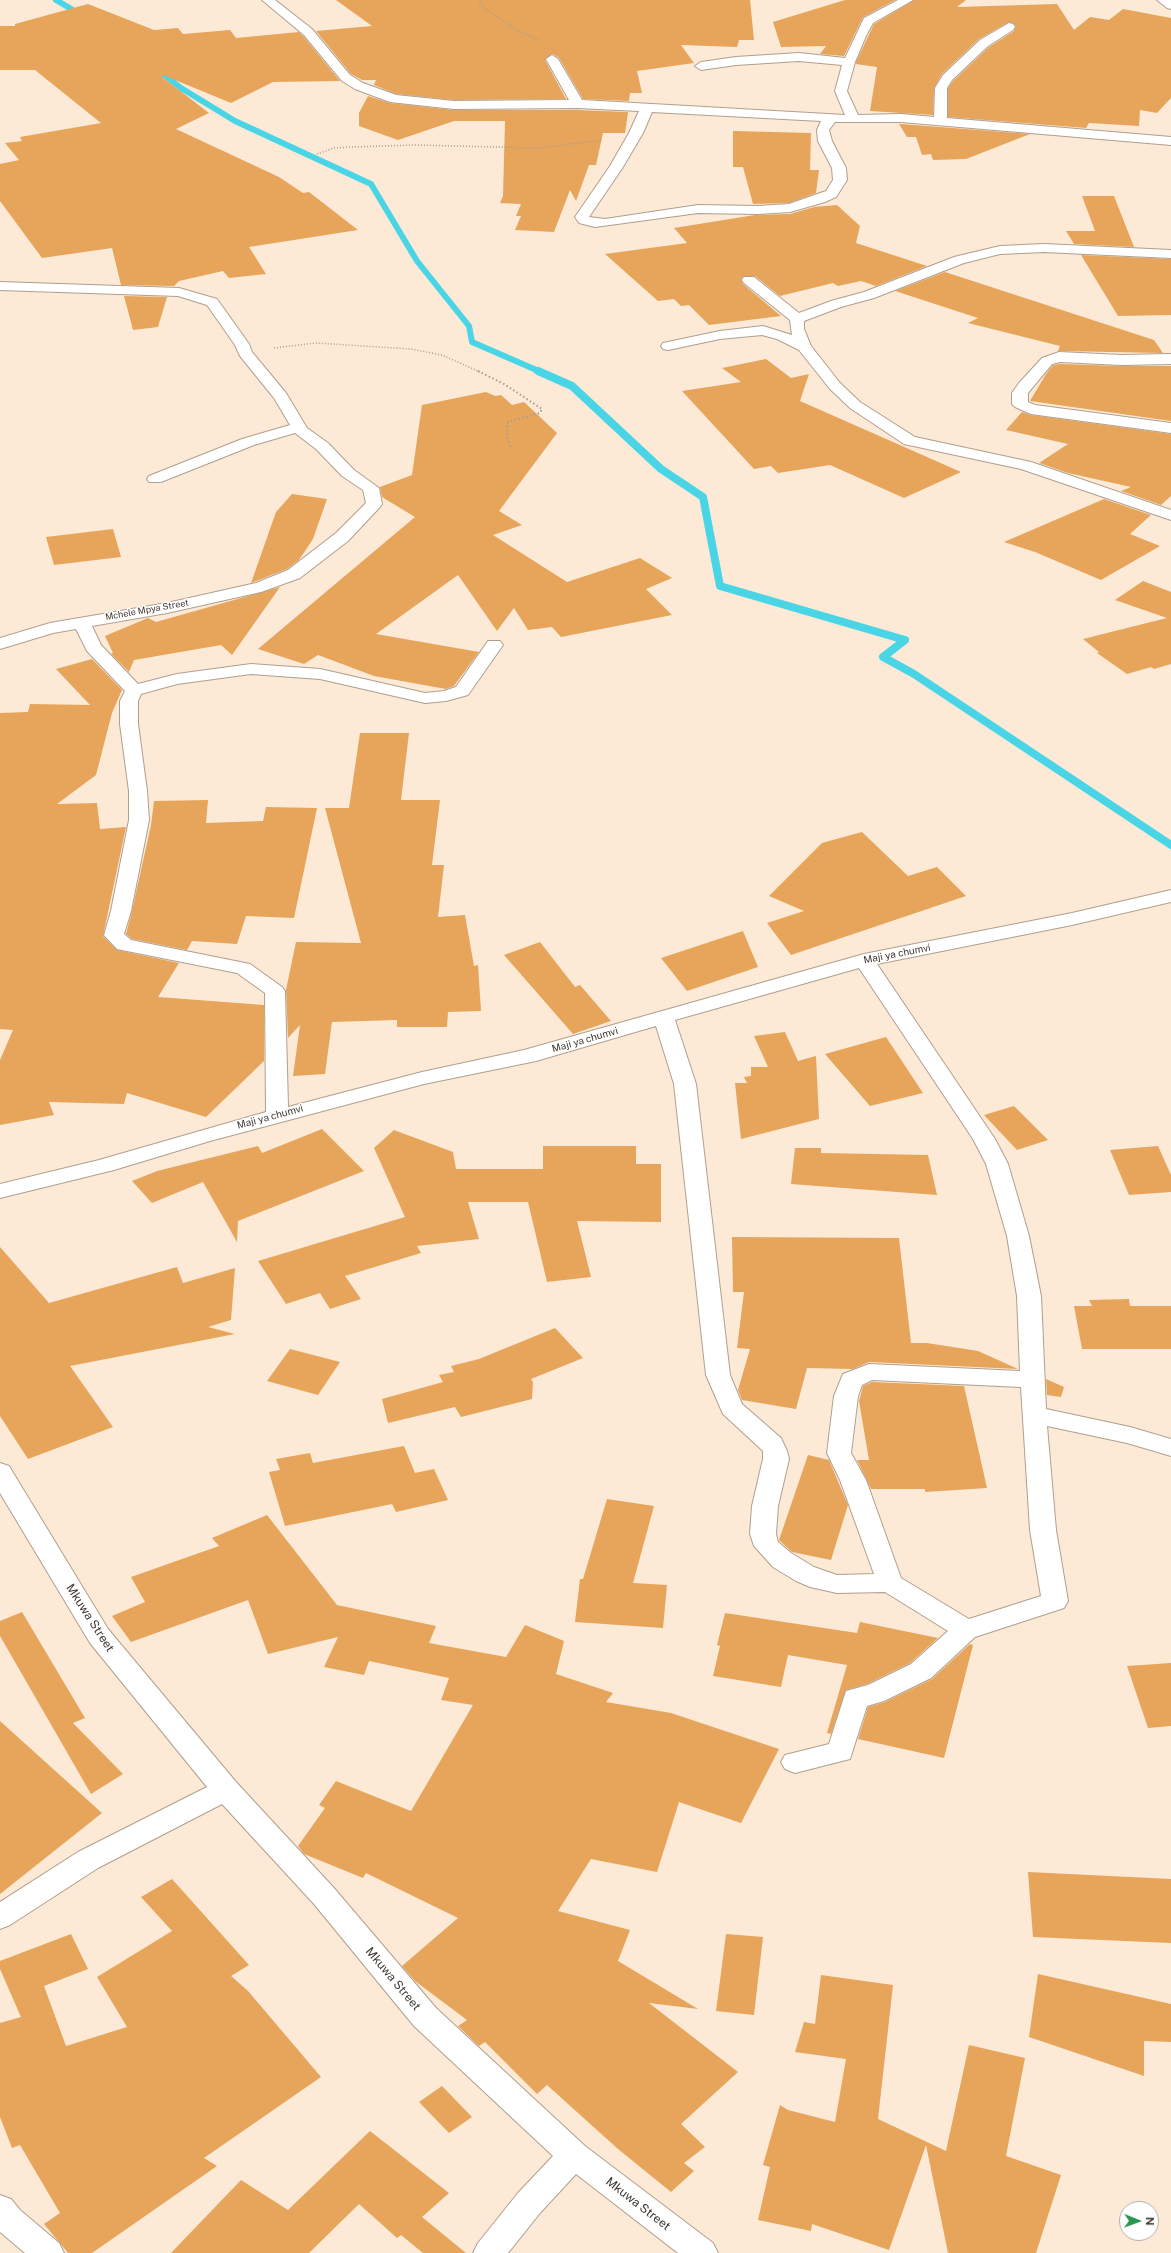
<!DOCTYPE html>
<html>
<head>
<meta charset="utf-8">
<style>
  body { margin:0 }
  #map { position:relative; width:1171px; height:2253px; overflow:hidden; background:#fcead6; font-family:"Public Sans",sans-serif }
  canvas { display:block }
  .north { position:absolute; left:1119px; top:2201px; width:40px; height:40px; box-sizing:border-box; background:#fff; border:1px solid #b2afad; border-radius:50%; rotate:91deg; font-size:11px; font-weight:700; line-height:16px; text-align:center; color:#3f3831 }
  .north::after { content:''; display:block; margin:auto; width:14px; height:18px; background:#2a954d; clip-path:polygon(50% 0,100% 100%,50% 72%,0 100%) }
</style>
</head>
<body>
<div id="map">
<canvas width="1171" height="2253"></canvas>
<div class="north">N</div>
</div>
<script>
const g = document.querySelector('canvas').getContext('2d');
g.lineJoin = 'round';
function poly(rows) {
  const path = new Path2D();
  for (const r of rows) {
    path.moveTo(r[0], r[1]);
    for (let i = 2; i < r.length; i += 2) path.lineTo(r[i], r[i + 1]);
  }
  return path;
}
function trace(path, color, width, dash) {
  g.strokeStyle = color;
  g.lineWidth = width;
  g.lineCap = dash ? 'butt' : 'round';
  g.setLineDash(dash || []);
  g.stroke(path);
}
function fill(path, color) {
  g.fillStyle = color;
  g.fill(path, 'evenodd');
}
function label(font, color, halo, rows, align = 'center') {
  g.font = font + ' "Public Sans",sans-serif';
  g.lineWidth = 3;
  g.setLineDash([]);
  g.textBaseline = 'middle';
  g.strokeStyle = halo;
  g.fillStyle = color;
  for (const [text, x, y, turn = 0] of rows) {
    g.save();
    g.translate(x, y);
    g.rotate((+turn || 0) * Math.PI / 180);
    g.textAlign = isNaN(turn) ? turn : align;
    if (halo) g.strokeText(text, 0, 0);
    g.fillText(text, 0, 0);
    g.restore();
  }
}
const streamFar1 = poly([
  [56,0,83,16],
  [154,67,181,88,235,121,371,184,417,261,469,326,472,342,541,372]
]);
const stream = poly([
  [538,371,572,386,661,469,703,497,720,586,905,640,883,657,914,674,1171,845]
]);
const building = poly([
  [336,0,750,0,754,40,739,40,737,47,681,45,694,63,637,71,642,93,630,93,629,101,583,99,559,58,553,54,545,60,566,99,454,100,396,94,374,85,376,80,362,80,351,74,316,31,372,26],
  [845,0,895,0,863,17,844,56,820,54,826,46,781,47,773,22],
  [914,0,966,0,957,7,1057,4,1074,30,1090,17,1109,20,1123,9,1171,18,1171,98,1157,113,1140,110,1139,126,1089,123,1086,128,948,117,948,88,953,81,989,47,1014,31,1016,26,1009,22,979,39,942,74,934,88,933,115,870,111,877,67,856,64,856,62,874,24],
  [88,4,154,30,178,28,183,34,230,30,236,38,299,32,303,36,340,81,273,82,231,103,163,75,162,77,209,113,176,129,279,177,303,193,309,192,358,230,249,247,266,274,229,278,223,271,179,281,174,286,121,285,112,248,42,258,0,201,0,164,19,160,5,143,22,141,20,137,101,123,35,70,0,70,0,26,15,26,15,24],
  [368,96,390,103,454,110,578,110,628,112,625,133,603,133,596,165,589,165,576,201,570,190,554,232,515,230,521,216,516,216,521,204,500,203,503,196,505,121,454,121,398,140,359,126,359,113],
  [899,124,901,124,1030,134,966,159,933,160,931,154,922,155,916,137,907,137],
  [733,131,811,133,810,170,819,170,816,193,789,203,753,204,743,167,733,167],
  [1082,196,1114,196,1134,247,1074,244,1066,231,1095,231],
  [837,205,860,226,856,243,927,266,876,286,861,281,838,286,833,283,780,296,755,276,744,276,741,279,743,284,781,316,709,325,689,305,681,306,674,299,658,301,605,254,687,243,674,228,755,215,790,214,814,207],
  [1081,255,1171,259,1171,315,1118,316],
  [945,272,1154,340,1163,353,1058,351,1060,346,968,323,978,318,895,291],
  [124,296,167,297,158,327,133,330],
  [766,359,791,378,809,374,800,401,961,472,904,498,830,465,778,473,771,466,754,469,682,391,741,382,722,368],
  [1060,364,1122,366,1171,366,1171,421,1030,401,1046,374,1053,365],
  [486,392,495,396,501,395,512,405,524,402,557,433,499,511,522,525,493,535,567,582,640,558,672,578,646,589,672,615,561,637,552,627,528,630,514,608,497,631,458,575,376,634,479,652,454,686,446,689,374,676,318,655,304,664,258,649,415,517,382,497,380,487,412,475,422,405],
  [1022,412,1031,415,1171,434,1171,496,1161,505,1121,491,1131,487,1068,473,1039,463,1068,444,1006,430],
  [292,494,327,499,313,539,299,560,287,569,251,583,276,512],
  [1104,499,1151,515,1130,534,1160,546,1101,580,1035,552,1004,542],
  [113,529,121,557,54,565,46,537],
  [1143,581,1171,592,1171,664,1154,669,1151,667,1127,674,1097,653,1099,652,1083,639,1167,618,1115,600],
  [280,587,232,655,221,645,134,660,129,672,111,654,113,653,105,636,148,618,156,622],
  [92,659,122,690,112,713,96,775,57,804,97,803,100,829,126,827,103,936,117,950,179,963,158,997,264,1005,264,1061,206,1117,127,1093,124,1104,49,1102,54,1115,0,1125,0,1060,13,1030,0,1029,0,713,28,712,30,704,90,705,56,669],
  [360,733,409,733,401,800,440,800,432,865,444,865,438,917,465,915,474,966,478,965,481,1011,448,1012,447,1027,397,1027,397,1020,332,1022,325,1074,293,1076,300,1025,288,1038,286,990,296,942,361,943,325,808,349,808],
  [208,800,206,823,263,821,266,807,317,808,294,918,246,916,237,944,192,941,187,950,132,939,126,934,132,911,151,825,154,801],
  [862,832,908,876,937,867,966,896,791,955,767,923,804,911,769,896,822,843],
  [743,931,758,967,687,991,661,958],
  [540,942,575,987,580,985,611,1021,573,1034,504,955],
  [785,1032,798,1061,816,1056,819,1119,741,1139,735,1083,747,1083,744,1077,751,1076,751,1067,768,1067,754,1036],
  [886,1037,923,1093,870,1106,825,1054],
  [1014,1106,1048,1140,1017,1150,984,1115],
  [322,1129,364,1171,238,1221,237,1242,203,1182,152,1203,132,1181,157,1171,258,1146,262,1153],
  [394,1130,453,1152,456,1169,543,1169,543,1146,636,1146,636,1164,661,1164,661,1222,577,1221,591,1277,547,1282,528,1202,468,1202,479,1239,417,1246,421,1253,345,1276,361,1299,330,1309,320,1293,286,1304,258,1261,405,1217,374,1148],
  [1158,1146,1171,1175,1171,1192,1129,1195,1110,1150],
  [795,1148,821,1148,821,1153,928,1155,937,1195,791,1184],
  [732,1237,899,1238,911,1343,927,1343,978,1351,1018,1369,869,1362,853,1369,807,1368,796,1409,742,1400,738,1390,750,1349,737,1348,744,1292,733,1292],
  [0,1247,49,1303,177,1267,183,1283,235,1268,231,1320,208,1327,235,1334,70,1366,113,1427,28,1459,0,1416],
  [1129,1299,1130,1306,1171,1306,1171,1349,1082,1349,1074,1306,1092,1306,1089,1300],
  [555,1328,583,1358,531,1379,533,1382,532,1399,461,1417,455,1407,388,1423,382,1399,443,1382,439,1375,454,1372,451,1366,479,1359],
  [290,1349,340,1362,318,1395,267,1381],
  [1046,1379,1064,1387,1061,1397,1047,1395],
  [872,1382,964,1386,987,1488,925,1492,925,1489,871,1489,857,1460,869,1460,859,1401,863,1386],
  [404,1446,415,1473,434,1469,448,1500,396,1512,392,1504,285,1526,269,1472,280,1470,276,1459,310,1453,313,1463],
  [808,1455,829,1460,848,1505,831,1560,792,1552,779,1540],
  [607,1499,654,1506,633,1583,667,1585,663,1628,575,1622,580,1579,583,1579],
  [267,1515,337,1605,436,1626,429,1643,506,1657,525,1625,564,1641,556,1674,613,1693,606,1702,671,1713,779,1749,741,1823,679,1802,657,1872,591,1859,558,1911,630,1930,618,1961,698,2009,649,2003,738,2072,681,2124,705,2147,684,2163,694,2171,671,2192,618,2149,547,2085,537,2094,485,2042,479,2046,458,2026,467,2020,415,1981,402,1966,458,1918,366,1873,363,1878,304,1854,298,1846,325,1808,319,1805,336,1781,411,1811,473,1705,441,1700,449,1678,369,1661,364,1675,324,1667,338,1637,268,1654,248,1600,131,1642,112,1616,145,1602,131,1577,219,1546,212,1538],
  [22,1612,85,1718,73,1723,123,1774,91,1794,0,1636,0,1621],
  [725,1613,857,1633,860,1622,938,1638,910,1663,867,1684,846,1690,831,1734,827,1733,847,1665,788,1655,781,1687,713,1676,720,1646,717,1645],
  [970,1644,973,1645,944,1758,858,1739,868,1707,885,1702,932,1679],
  [1171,1663,1171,1726,1148,1728,1127,1666],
  [0,1721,102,1813,0,1894],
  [1028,1872,1171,1879,1171,1943,1033,1937],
  [172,1879,249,1965,231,1976,248,1991,321,2077,204,2158,217,2166,92,2253,68,2253,44,2224,60,2213,20,2145,12,2148,0,2117,0,2023,21,2017,0,1969,0,1961,71,1934,88,1969,44,1986,66,2046,127,2027,97,1977,172,1931,141,1897],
  [726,1934,763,1937,754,2015,716,2011],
  [1038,1974,1171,2004,1171,2042,1144,2041,1144,2076,1029,2037],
  [821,1975,893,1985,878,2119,946,2151,969,2045,1025,2058,1006,2156,1061,2175,1036,2253,948,2253,926,2145,889,2250,812,2224,811,2231,758,2220,770,2167,763,2165,780,2105,788,2110,835,2122,846,2059,795,2052,804,2022,815,2024],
  [442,2086,472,2117,449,2133,419,2102],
  [370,2131,449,2193,422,2217,466,2253,423,2253,401,2235,397,2238,359,2204,309,2253,171,2253,241,2180,288,2210]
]);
const pathFar1 = poly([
  [480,0,480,5,515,29,539,40],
  [317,154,334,148,350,147,415,145,538,148,603,140],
  [274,348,316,343,411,349,442,355,480,372]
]);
const path = poly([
  [478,371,504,384,542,409,540,413,508,422,507,436,511,449]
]);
const minor = poly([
  [262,0,275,0,312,29,350,75,363,83,396,95,454,101,569,100,546,59,552,55,558,59,582,100,845,115,835,91,842,65,799,61,736,65,701,70,695,66,701,62,736,57,799,53,845,58,864,18,898,0,913,0,873,23,866,36,855,62,847,91,858,115,901,114,934,117,935,88,943,75,980,40,1009,23,1013,24,1015,27,1013,30,988,46,952,80,947,88,947,118,1171,137,1171,145,901,122,835,122,829,130,832,141,846,168,847,180,836,197,825,202,790,212,758,214,698,213,595,227,579,223,575,217,610,166,629,133,639,111,578,108,454,109,390,102,355,89,342,81,304,35,262,0],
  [652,112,821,121,817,130,818,141,832,168,833,180,826,191,789,204,758,206,698,205,605,219,589,217,623,167,643,133,652,112],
  [1157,0,1171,0,1171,9,1167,8,1157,0],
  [1044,244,1171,250,1171,258,1044,252,1000,254,964,263,874,298,841,307,804,321,804,329,811,346,840,383,860,402,915,437,1031,462,1171,510,1171,520,1021,469,904,444,850,408,830,389,799,350,777,339,762,335,720,339,668,350,663,349,661,346,663,343,720,331,763,326,792,335,790,320,744,283,742,280,744,277,754,277,799,313,831,301,864,292,954,257,1000,246,1044,244],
  [0,282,179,288,217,299,249,344,252,352,286,393,307,428,328,443,354,470,379,488,382,504,380,507,348,541,300,578,261,592,167,613,92,626,101,645,138,684,177,674,251,664,320,669,425,693,444,691,456,687,488,641,500,641,503,645,468,695,446,701,425,703,320,679,251,674,177,684,141,694,138,701,138,724,147,791,149,820,131,911,124,934,131,940,250,964,282,987,285,991,288,1107,422,1072,524,1050,864,954,1072,913,1171,890,1171,902,1072,925,877,964,995,1139,1008,1164,1029,1236,1041,1296,1046,1409,1130,1427,1171,1439,1171,1456,1127,1443,1047,1426,1056,1530,1068,1601,1064,1608,975,1637,931,1678,884,1701,867,1706,850,1759,795,1773,785,1769,781,1762,785,1755,829,1744,846,1691,868,1685,911,1664,948,1631,885,1592,837,1593,810,1587,796,1581,773,1567,754,1546,750,1534,752,1506,763,1459,763,1451,723,1414,706,1375,674,1084,656,1026,536,1061,424,1084,210,1141,114,1170,0,1198,0,1184,99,1160,266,1112,265,993,237,973,117,949,104,935,111,911,129,820,129,791,120,724,120,701,125,691,87,651,76,629,53,633,0,649,0,638,50,623,167,603,256,583,288,570,336,533,366,503,363,490,342,476,316,449,295,433,254,445,161,482,149,482,147,479,149,476,242,439,290,425,274,398,240,356,235,345,207,305,178,296,0,290,0,282],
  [859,968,973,1139,986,1164,1007,1236,1017,1296,1020,1371,869,1364,843,1374,834,1396,827,1453,840,1480,874,1574,837,1575,814,1567,791,1553,778,1542,776,1534,778,1506,789,1459,787,1451,781,1438,742,1404,730,1375,696,1084,675,1020,859,968],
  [872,1380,1021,1387,1030,1530,1041,1596,969,1619,901,1578,866,1480,851,1453,858,1396,862,1385,872,1380],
  [1059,352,1122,355,1171,354,1171,364,1122,365,1060,362,1052,364,1028,393,1028,402,1035,405,1171,423,1171,433,1031,414,1015,407,1012,404,1012,393,1019,383,1042,358,1059,352],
  [0,1463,9,1466,108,1629,236,1782,334,1888,436,2008,585,2146,713,2243,718,2253,678,2253,576,2174,540,2213,508,2253,473,2253,478,2243,518,2193,553,2156,414,2026,314,1904,222,1804,98,1868,10,1925,0,1929,0,1902,78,1852,207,1787,90,1643,0,1493,0,1463],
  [0,2195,11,2199,20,2210,59,2243,64,2253,25,2253,0,2232,0,2195]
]);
const farStreetnames = [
  ["Mchele Mpya Street",147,610,-10]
];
const streetNames = [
  ["Maji ya chumvi",897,954,-11],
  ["Maji ya chumvi",585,1040,-16],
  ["Maji ya chumvi",270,1117,-15]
];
const nearStreetnames = [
  ["Mkuwa Street",90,1618,57],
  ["Mkuwa Street",393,1979,50],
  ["Mkuwa Street",638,2204,38]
];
trace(streamFar1, '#4ad5e7', 6);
trace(stream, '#4ad5e7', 8);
fill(building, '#e6a55b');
trace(minor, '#b09f8d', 2);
trace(pathFar1, '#aa9d8e', 1.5, [1, 2]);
trace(path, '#aa9d8e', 2, [1.5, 2.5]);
fill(minor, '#fff');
label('9px', '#3f3831', '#fff', farStreetnames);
label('10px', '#3f3831', '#fff', streetNames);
label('12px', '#3f3831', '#fff', nearStreetnames);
</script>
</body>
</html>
